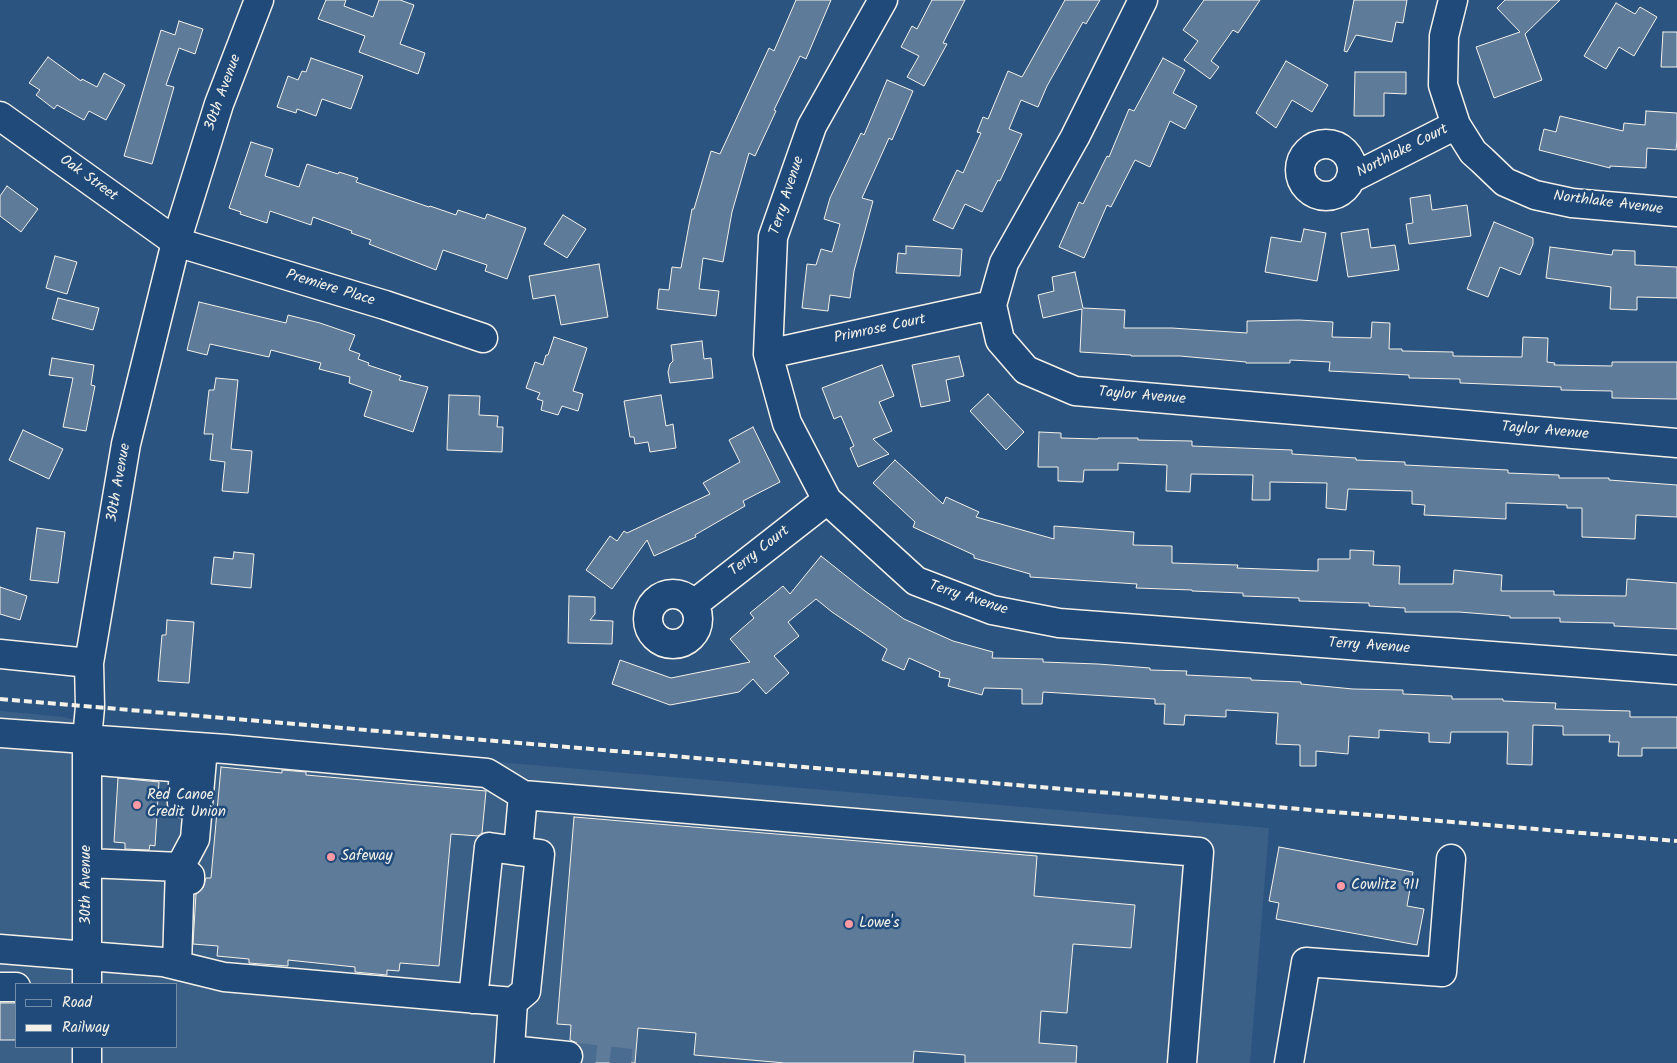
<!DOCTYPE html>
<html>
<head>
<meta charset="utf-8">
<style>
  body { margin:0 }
  #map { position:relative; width:1677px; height:1063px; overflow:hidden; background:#2c5481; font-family:Kalam,sans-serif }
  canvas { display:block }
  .legend { position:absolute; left:15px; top:983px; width:162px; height:65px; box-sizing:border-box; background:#1f4a7a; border:1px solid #748da6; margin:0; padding:6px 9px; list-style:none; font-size:15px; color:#f4f1e8 }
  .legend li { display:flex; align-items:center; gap:10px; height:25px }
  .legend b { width:25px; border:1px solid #748da6 }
</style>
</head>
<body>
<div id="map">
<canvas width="1677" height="1063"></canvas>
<ul class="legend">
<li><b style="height:6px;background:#1f4a7a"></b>Road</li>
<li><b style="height:6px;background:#f4f1e8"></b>Railway</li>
</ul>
</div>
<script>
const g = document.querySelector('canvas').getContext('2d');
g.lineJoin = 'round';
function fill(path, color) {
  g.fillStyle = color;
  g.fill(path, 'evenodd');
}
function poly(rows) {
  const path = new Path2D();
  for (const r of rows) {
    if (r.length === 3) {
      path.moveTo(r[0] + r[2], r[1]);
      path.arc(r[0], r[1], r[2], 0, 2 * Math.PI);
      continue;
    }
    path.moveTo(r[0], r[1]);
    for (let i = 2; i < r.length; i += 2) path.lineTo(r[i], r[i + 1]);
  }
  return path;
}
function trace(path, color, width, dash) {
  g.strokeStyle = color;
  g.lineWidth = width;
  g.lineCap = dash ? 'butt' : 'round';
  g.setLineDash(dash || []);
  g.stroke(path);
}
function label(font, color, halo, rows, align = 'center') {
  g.font = font + ' Kalam,sans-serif';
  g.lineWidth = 5;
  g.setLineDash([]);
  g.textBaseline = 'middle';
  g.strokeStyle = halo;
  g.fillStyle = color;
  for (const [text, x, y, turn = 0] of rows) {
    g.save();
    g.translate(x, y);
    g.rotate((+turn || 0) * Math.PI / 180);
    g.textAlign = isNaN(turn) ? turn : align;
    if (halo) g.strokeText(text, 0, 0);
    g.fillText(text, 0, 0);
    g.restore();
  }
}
const built = poly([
  [0,711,63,717,111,729,1269,828,1250,1063,0,1063],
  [16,984,176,984,176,1047,16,1047]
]);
const building = poly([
  [326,0,346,0,344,6,373,17,379,0,400,0,414,5,400,44,425,53,418,74,359,52,365,36,318,19,326,0],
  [796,0,831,0,806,59,800,56,774,110,776,111,755,156,749,153,732,212,723,262,703,258,699,289,719,291,716,316,657,309,659,289,669,290,672,267,681,268,692,209,694,209,711,151,720,154,769,48,774,51,796,0],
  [932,0,965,0,943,43,947,44,924,86,907,77,919,56,901,47,912,26,917,29,932,0],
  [1065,0,1100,0,1086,24,1083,22,1047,86,1038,107,1021,100,1009,129,1022,134,1000,181,998,180,982,212,965,204,953,229,933,220,957,170,963,173,981,133,977,132,983,117,988,119,1008,71,1022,77,1065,0],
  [1204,0,1260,0,1238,33,1233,30,1211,61,1219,67,1210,79,1184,60,1198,41,1183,30,1204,0],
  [1354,0,1407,0,1403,23,1396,22,1392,42,1356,35,1347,52,1344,51,1354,0],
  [1505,0,1560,0,1525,34,1542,80,1494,98,1476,47,1520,32,1497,8,1505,0],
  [1616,3,1635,14,1640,7,1657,17,1634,56,1619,47,1606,69,1584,56,1616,3],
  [179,21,203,29,195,54,179,48,166,85,174,87,152,164,124,156,161,30,175,35,179,21],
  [1663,32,1677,32,1677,67,1661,67,1663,32],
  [48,57,81,81,82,79,97,87,104,73,125,85,106,120,89,111,84,120,57,105,54,109,36,95,40,90,29,83,48,57],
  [311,58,363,76,351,109,322,99,316,116,297,109,296,113,277,107,288,76,298,80,302,71,306,72,311,58],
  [1163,58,1185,70,1173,93,1197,106,1185,129,1170,121,1150,167,1135,160,1111,207,1107,205,1084,258,1059,247,1079,202,1083,204,1107,156,1109,157,1129,109,1134,111,1163,58],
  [1286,61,1328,85,1312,112,1292,100,1276,128,1256,113,1286,61],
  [1355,72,1406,72,1406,94,1384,93,1384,116,1354,116,1355,72],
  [887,80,913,91,892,140,889,138,862,198,873,201,854,271,850,298,830,295,828,311,802,308,807,264,816,265,821,249,832,252,840,224,824,219,830,198,861,133,864,135,887,80],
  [1646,111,1677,113,1677,140,1676,150,1647,148,1646,168,1610,166,1610,168,1539,150,1544,129,1556,132,1560,116,1623,131,1624,123,1645,125,1646,111],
  [251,142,273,149,265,176,299,187,307,164,338,174,339,172,358,178,356,182,429,207,430,206,456,215,458,210,485,219,487,214,526,228,507,279,485,271,487,265,443,250,436,270,369,244,371,240,351,233,352,231,313,217,311,225,270,211,267,223,240,214,241,212,229,208,251,142],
  [7,186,38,209,21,232,0,216,0,196,7,186],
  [1430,195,1432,210,1467,205,1471,236,1409,244,1406,224,1413,223,1410,198,1430,195],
  [563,215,586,229,567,258,544,244,563,215],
  [1494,222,1533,238,1533,244,1520,275,1500,267,1488,297,1467,289,1494,222],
  [1304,229,1326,233,1317,281,1265,272,1271,237,1301,242,1304,229],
  [1368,229,1371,248,1395,245,1399,270,1348,277,1341,233,1368,229],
  [906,246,962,249,960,276,896,273,898,253,906,254,906,246],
  [1550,247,1612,255,1613,250,1635,251,1635,265,1677,267,1677,298,1637,297,1637,310,1610,309,1611,287,1546,278,1550,247],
  [55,256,77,262,67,294,46,288,55,256],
  [599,264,608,317,561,325,555,295,533,299,529,276,599,264],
  [1075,272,1083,308,1125,310,1124,328,1172,328,1247,333,1247,321,1299,320,1333,322,1332,337,1371,338,1372,322,1390,323,1389,349,1402,349,1402,351,1453,352,1453,356,1522,357,1523,337,1548,338,1547,362,1555,363,1554,365,1612,366,1612,362,1677,362,1677,399,1612,398,1612,391,1561,390,1561,387,1460,383,1460,379,1409,378,1409,375,1329,371,1330,362,1290,360,1290,363,1246,363,1246,362,1180,356,1131,356,1131,355,1080,352,1082,309,1043,318,1038,295,1054,291,1052,277,1075,272],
  [58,298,99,308,93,330,52,319,58,298],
  [199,302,286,323,288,315,320,323,355,335,349,350,360,354,358,359,369,363,368,365,401,376,399,380,428,387,413,432,364,416,372,391,349,383,350,377,319,369,321,363,271,350,269,357,210,344,207,355,187,350,199,302],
  [554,337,587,348,573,391,583,394,578,411,562,406,558,415,541,410,543,401,537,399,540,393,526,388,535,362,543,365,546,355,548,355,554,337],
  [702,341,704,359,711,358,713,378,670,383,668,372,670,364,673,361,671,345,702,341],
  [959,356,964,376,946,380,950,401,921,407,912,365,959,356],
  [52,358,94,365,91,385,95,386,86,431,63,427,73,378,49,375,52,358],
  [882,365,894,396,879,402,892,431,873,439,889,454,858,467,850,448,854,446,841,416,834,419,822,388,882,365],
  [216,378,238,380,231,449,252,451,248,493,222,491,225,462,210,460,213,434,204,434,209,390,214,390,216,378],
  [988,394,1024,432,1006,450,970,411,988,394],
  [449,395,480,396,479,415,498,416,497,427,503,427,502,452,447,450,449,395],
  [661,395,666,426,673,424,676,448,650,452,648,442,635,444,634,437,630,437,624,401,661,395],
  [753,427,780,482,743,501,745,506,695,535,696,537,654,556,647,540,612,589,586,570,610,536,617,541,624,531,627,533,710,494,703,483,740,462,729,440,753,427],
  [23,430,63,449,49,479,9,460,23,430],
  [1039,432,1061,433,1061,438,1098,439,1098,438,1138,438,1138,440,1192,441,1192,446,1292,450,1292,454,1356,458,1356,460,1405,462,1405,465,1508,470,1508,473,1559,475,1559,478,1609,478,1609,480,1677,485,1677,517,1636,515,1635,539,1582,537,1582,508,1567,508,1567,505,1506,503,1506,519,1424,515,1425,505,1412,504,1412,491,1348,489,1346,510,1326,508,1327,483,1270,482,1270,500,1252,500,1253,475,1191,474,1190,492,1166,491,1167,465,1118,463,1118,470,1084,470,1083,482,1058,481,1058,467,1038,467,1039,432],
  [895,460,943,504,946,497,979,512,976,517,1054,539,1054,526,1134,532,1133,545,1172,546,1172,563,1238,565,1237,568,1318,571,1318,559,1350,559,1350,550,1374,551,1373,565,1400,566,1399,584,1453,584,1454,570,1502,575,1501,591,1554,591,1554,595,1626,596,1627,579,1677,583,1677,629,1614,626,1614,623,1560,622,1560,618,1510,618,1510,616,1459,612,1405,612,1405,608,1369,606,1369,603,1299,601,1299,598,1243,596,1243,593,1192,591,1192,590,1136,588,1137,584,1030,577,1030,574,974,558,974,555,913,527,915,522,873,483,895,460],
  [37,528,65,532,58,583,30,580,37,528],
  [234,552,254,554,251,588,211,584,214,557,233,559,234,552],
  [821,556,865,591,904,619,953,641,993,652,992,658,1043,659,1043,662,1098,664,1150,668,1150,670,1187,671,1186,675,1251,678,1251,680,1301,682,1301,684,1353,689,1403,690,1403,694,1452,696,1452,699,1503,699,1503,701,1556,703,1555,709,1630,711,1630,717,1677,717,1677,748,1642,748,1642,756,1618,756,1619,742,1609,742,1610,735,1563,735,1563,726,1533,725,1532,765,1507,764,1508,732,1451,732,1450,743,1429,742,1429,733,1379,730,1379,738,1349,736,1348,754,1316,751,1316,766,1300,766,1300,745,1276,744,1278,713,1226,710,1226,717,1185,715,1184,725,1164,724,1165,704,1155,704,1155,699,1043,692,1042,704,1022,704,1022,689,984,688,982,695,948,686,950,679,939,677,940,672,909,658,904,670,882,660,887,649,832,612,816,599,788,622,799,636,774,656,789,673,766,694,753,679,739,692,670,705,612,684,620,660,671,678,750,662,730,639,754,618,750,613,783,586,790,594,821,556],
  [0,587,27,596,20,620,0,614,0,587],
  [569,596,595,597,595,614,590,620,613,621,612,644,568,643,569,596],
  [167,620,194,622,189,683,158,681,162,635,166,635,167,620],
  [221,767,282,773,282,770,306,772,306,775,486,791,482,833,478,836,451,834,439,966,400,963,399,971,387,970,387,975,355,972,355,967,288,960,288,966,249,963,249,959,217,956,218,946,193,944,196,894,203,888,206,878,211,878,221,767],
  [118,778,159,782,155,846,150,845,149,850,125,849,125,843,114,842,118,778],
  [574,817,1037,856,1034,896,1135,905,1131,948,1073,944,1067,1013,1041,1011,1039,1043,1077,1046,1076,1063,965,1063,965,1055,914,1051,913,1063,785,1063,694,1055,696,1033,638,1028,635,1063,582,1063,584,1057,582,1049,577,1043,570,1040,571,1025,557,1024,574,817],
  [1279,847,1413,872,1407,906,1424,909,1417,945,1276,919,1279,903,1269,901,1279,847],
  [0,1003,16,1003,16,1040,0,1040,0,1003]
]);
const minorTunnel = poly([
  [568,1056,631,1063]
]);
const minor = poly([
  [883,0,812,126,773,237,768,354,787,423,827,500,916,581,992,610,1059,623,1677,670],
  [1143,0,1075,137,1004,263,992,305,1000,340,1026,370,1075,391,1677,443],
  [1453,0,1444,36,1443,85,1456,125,1473,152,1482,160,1505,182,1535,195,1572,203,1677,212],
  [0,116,176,242,385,305,483,338],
  [1326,170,26],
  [1350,179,1456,125],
  [768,354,992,305],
  [673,619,25],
  [694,604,827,500],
  [0,654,89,663],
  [0,733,226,749,487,773,523,795,1199,852,1182,1063],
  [87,760,184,768,182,803],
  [518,851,523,795],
  [87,863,180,867,190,876,190,880],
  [0,949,163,962,224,977,513,1002,509,1063],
  [177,965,180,867,195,839,203,748],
  [87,984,87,739,90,707,89,663,126,444,176,242,219,104,259,0],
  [0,987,16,987],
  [473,999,489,847,540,854,526,991,513,1002],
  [510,1050,568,1056],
  [87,1063,87,1047],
  [1289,1063,1306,962,1442,972,1451,859]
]);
const rail = poly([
  [0,699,1677,841]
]);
const markers = [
  [137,805,5,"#ff9aa2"],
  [331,857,5,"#ff9aa2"],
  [1341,886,5,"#ff9aa2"],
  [849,924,5,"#ff9aa2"]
];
const streetNames = [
  ["30th Avenue",224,93,-70],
  ["Northlake Court",1403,152,-27],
  ["Oak Street",88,179,36],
  ["Terry Avenue",788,196,-72],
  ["Northlake Avenue",1608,204,7],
  ["Premiere Place",330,289,17],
  ["Primrose Court",880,330,-12],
  ["Taylor Avenue",1142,397,5],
  ["Taylor Avenue",1545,432,5],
  ["30th Avenue",120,483,-80],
  ["Terry Court",760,552,-38],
  ["Terry Avenue",968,599,18],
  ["Terry Avenue",1369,647,4],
  ["30th Avenue",87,885,-90]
];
const poiNames = [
  ["Red Canoe",147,796],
  ["Credit Union",147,813],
  ["Safeway",341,857],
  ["Cowlitz 911",1351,886],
  ["Lowe's",859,924]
];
fill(built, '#3b6088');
fill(building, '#5e7b9a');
trace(building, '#f4f1e8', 1);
trace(minorTunnel, '#4a6c90', 28, [28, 14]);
trace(minor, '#f4f1e8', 31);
trace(minor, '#1f4a7a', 28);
trace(rail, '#f4f1e8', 4, [8, 4]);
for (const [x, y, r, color] of markers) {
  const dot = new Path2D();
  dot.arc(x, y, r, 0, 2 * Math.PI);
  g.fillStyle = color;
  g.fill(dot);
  trace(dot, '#1f4a7a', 2);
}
label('15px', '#f4f1e8', '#1f4a7a', streetNames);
label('15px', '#f4f1e8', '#1f4a7a', poiNames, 'left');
</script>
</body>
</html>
